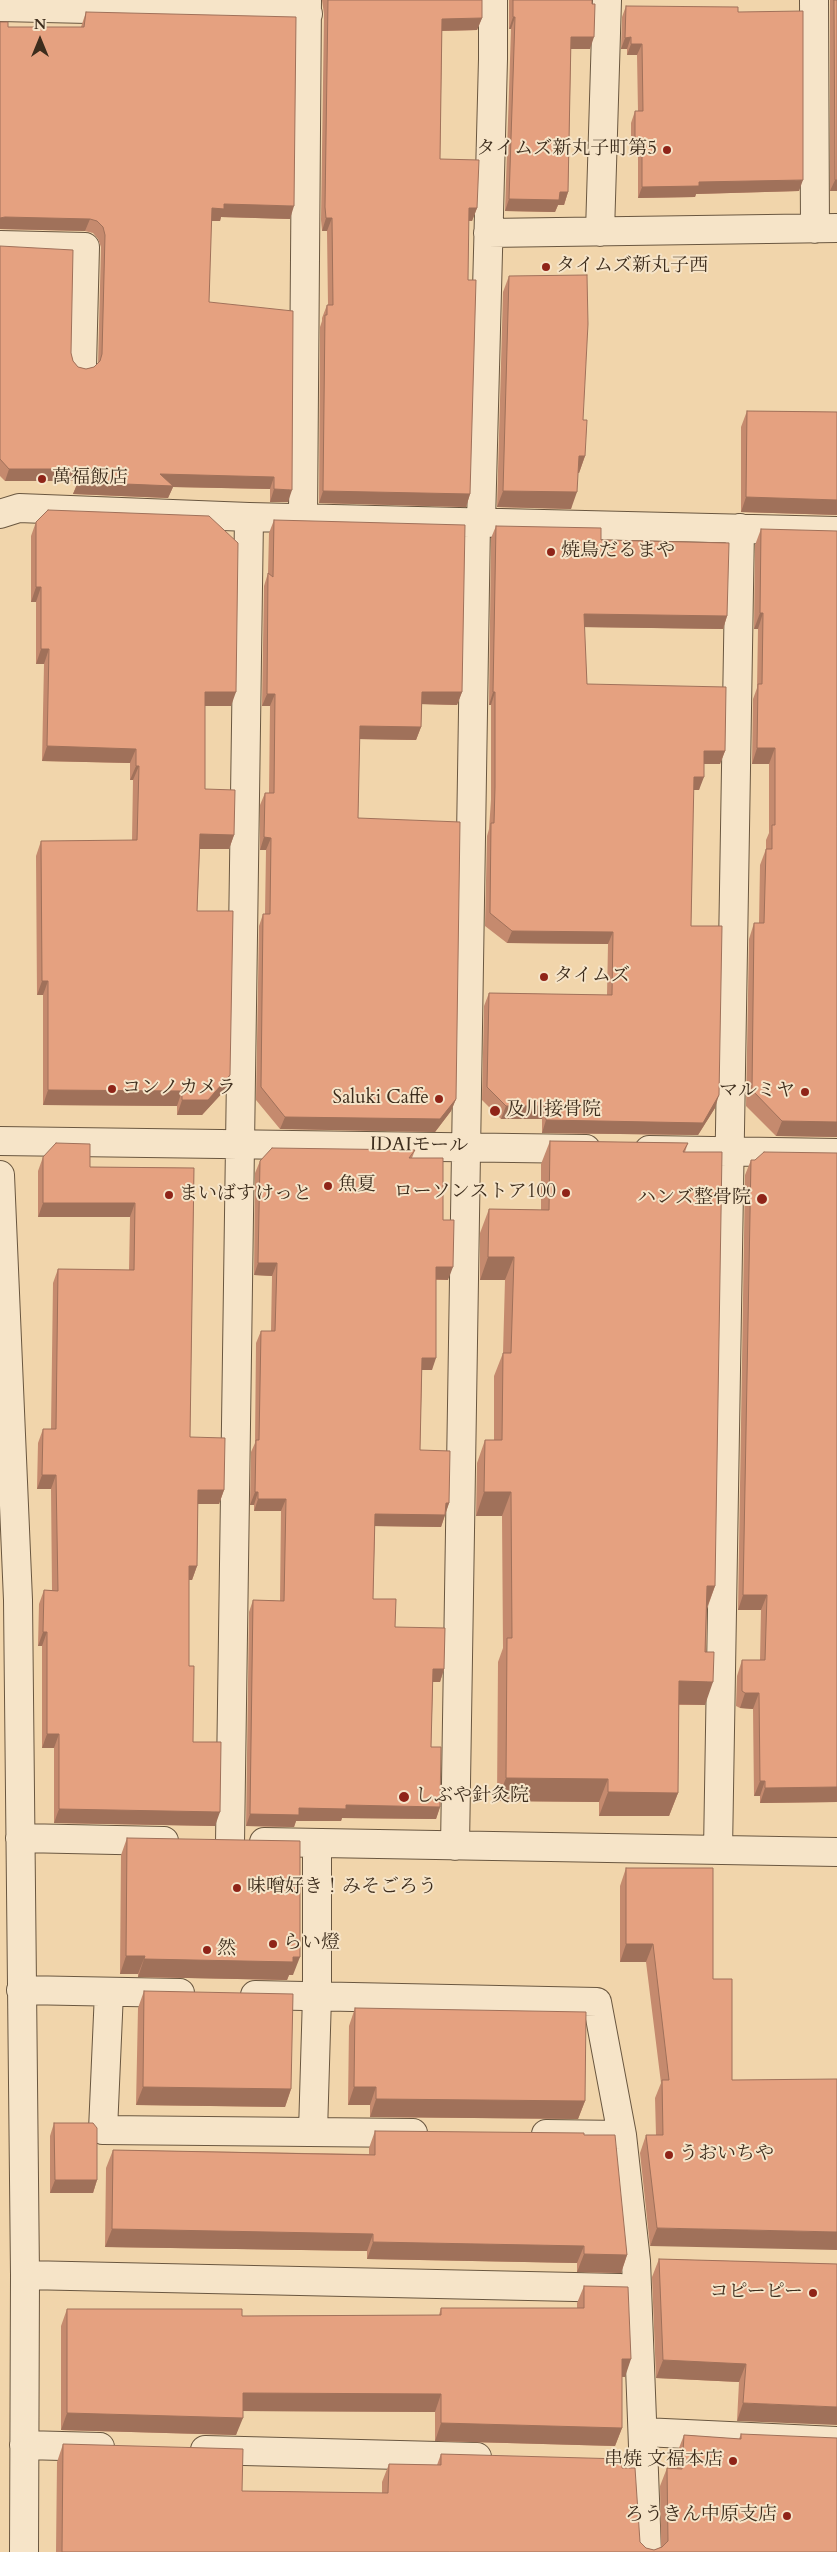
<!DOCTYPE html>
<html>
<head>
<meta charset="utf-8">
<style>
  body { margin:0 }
  #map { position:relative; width:837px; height:2552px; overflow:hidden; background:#f1d5ab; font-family:Cardo,serif }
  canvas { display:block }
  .north { position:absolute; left:15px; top:15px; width:50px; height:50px; -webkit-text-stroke:4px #f6e4c8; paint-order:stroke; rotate:0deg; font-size:14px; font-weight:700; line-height:20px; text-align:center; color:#3d2d1d }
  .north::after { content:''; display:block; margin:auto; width:18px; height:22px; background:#3d2d1d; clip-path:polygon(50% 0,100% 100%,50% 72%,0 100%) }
</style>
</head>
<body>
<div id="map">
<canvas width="837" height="2552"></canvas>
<div class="north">N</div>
</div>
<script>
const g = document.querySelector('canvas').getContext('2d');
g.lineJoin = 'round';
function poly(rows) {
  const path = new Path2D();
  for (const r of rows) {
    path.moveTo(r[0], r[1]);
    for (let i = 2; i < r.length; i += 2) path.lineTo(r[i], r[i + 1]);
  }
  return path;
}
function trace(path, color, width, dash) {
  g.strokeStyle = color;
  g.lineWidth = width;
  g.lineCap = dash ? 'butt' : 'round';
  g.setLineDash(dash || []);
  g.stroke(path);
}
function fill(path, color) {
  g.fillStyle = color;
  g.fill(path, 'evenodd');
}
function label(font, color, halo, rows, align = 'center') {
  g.font = font + ' Cardo,"Noto Serif JP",serif';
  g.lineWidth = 4;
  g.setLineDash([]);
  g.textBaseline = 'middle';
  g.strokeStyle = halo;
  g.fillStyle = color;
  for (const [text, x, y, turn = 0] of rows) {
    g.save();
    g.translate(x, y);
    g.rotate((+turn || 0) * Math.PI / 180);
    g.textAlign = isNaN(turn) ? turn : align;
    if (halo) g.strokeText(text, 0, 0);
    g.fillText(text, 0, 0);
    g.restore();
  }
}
const minor = poly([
  [814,0,815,229],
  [0,7,308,14],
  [600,232,607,0],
  [488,233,837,228],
  [0,245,85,247,82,366],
  [0,514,19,508,249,517,837,531],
  [303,518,307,0],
  [481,522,493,59,493,0],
  [0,1141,586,1149],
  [649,1150,837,1153],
  [0,1175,18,1600,25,2275,24,2552],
  [20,1838,164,1841],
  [230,1842,249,517],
  [264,1842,837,1852],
  [455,1846,476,522],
  [718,1850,740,528],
  [21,1990,180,1993],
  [109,1992,103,2130,413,2133],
  [255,1995,597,2002,622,2135,636,2261,647,2552],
  [313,2132,317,1996,317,1843],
  [546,2134,622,2135],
  [25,2275,620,2288],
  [643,2432,837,2441],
  [24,2445,100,2447],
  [205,2450,477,2457]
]);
const wall = poly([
  [322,0,482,0,482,18,477,30,442,31,440,159,477,208,472,221,468,221,468,280,470,494,466,507,319,503,320,327,322,321,322,318,327,305,328,305,327,231,322,231,321,220,324,14],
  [509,0,592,0,590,49,571,49,568,192,564,205,558,205,555,212,505,211,511,29,509,29],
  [830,0,837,0,837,191,830,191],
  [626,6,738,12,799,191,696,194,695,197,638,198,638,153,631,153,631,123,635,111,638,111,637,55,627,55,627,49,621,49,622,17],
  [86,12,290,219,221,217,220,221,211,221,209,302,288,502,270,502,270,489,173,487,168,498,73,494,78,482,79,481,5,481,0,476,0,246,71,353,73,361,78,367,86,369,94,367,98,364,101,247,98,239,93,233,85,231,0,229,0,22,8,27,81,27],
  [509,276,583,420,585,456,579,473,578,473,571,509,497,507,503,292],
  [747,411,837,412,837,515,741,512,741,427],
  [274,520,462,692,457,705,422,704,421,727,416,740,359,739,358,818,456,1099,451,1111,435,1132,280,1129,256,1100,259,926,263,914,265,914,266,850,260,850,260,805,265,793,269,793,270,706,262,706,264,586,268,573,269,533],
  [36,522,231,706,205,706,205,789,234,835,229,849,200,849,197,911,225,1090,202,1115,177,1115,177,1106,43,1105,43,995,37,995,36,856,41,841,132,841,133,780,130,780,130,763,42,761,44,664,36,664,36,602,31,602,31,536],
  [496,526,601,540,727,616,723,629,584,627,587,684,725,751,720,764,704,764,699,790,693,790,691,926,715,1108,698,1135,542,1133,542,1119,501,1119,482,1100,484,1006,489,993,607,995,608,944,507,943,485,926,487,836,489,829,491,800,491,705,489,705,491,538],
  [761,529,837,1137,776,1136,746,1106,749,939,754,923,759,923,760,865,766,849,766,840,769,833,769,764,752,764,753,699,757,688,758,629,754,629,755,545],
  [550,1141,688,1143,685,1152,715,1586,707,1609,705,1705,679,1705,678,1793,669,1816,599,1816,599,1802,497,1801,498,1662,503,1648,502,1516,476,1516,477,1463,485,1440,494,1440,494,1376,503,1353,505,1280,480,1280,480,1233,489,1209,541,1210,541,1164],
  [415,1150,412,1158,443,1220,448,1280,436,1280,432,1370,422,1370,420,1450,449,1503,441,1527,375,1526,373,1599,395,1627,444,1669,440,1682,433,1682,431,1747,440,1807,436,1819,342,1818,341,1821,296,1821,294,1827,246,1826,249,1612,253,1600,280,1601,281,1511,254,1511,254,1505,250,1505,251,1452,255,1443,256,1343,261,1331,271,1331,272,1276,254,1275,255,1173,260,1161],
  [43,1157,90,1167,194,1168,190,1437,224,1490,219,1504,198,1504,197,1566,192,1580,189,1580,189,1666,193,1742,215,1826,54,1823,54,1748,42,1748,42,1646,38,1646,39,1604,44,1590,52,1590,51,1489,37,1489,38,1443,43,1429,51,1429,53,1283,58,1269,129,1270,130,1217,38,1217,38,1171],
  [751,1160,837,1802,760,1803,760,1796,754,1796,753,1709,740,1708,736,1706,737,1676,742,1660,760,1660,761,1610,738,1610,745,1175],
  [127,1838,293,1975,289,1975,287,1980,138,1977,138,1974,120,1974,121,1855],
  [626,1868,713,1979,732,2080,650,2246,640,2153,646,2135,656,2135,655,2098,661,2083,646,1962,620,1962,620,1886],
  [144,1991,291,2089,285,2107,136,2105,138,2008],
  [355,2008,585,2101,578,2119,370,2117,370,2105,348,2105,349,2026],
  [54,2123,97,2180,93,2193,50,2193,50,2136],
  [375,2131,584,2135,627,2255,621,2273,577,2272,577,2263,367,2259,367,2251,105,2247,106,2168,113,2150,369,2154,369,2148],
  [659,2259,837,2264,737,2421,739,2382,656,2378,652,2277],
  [584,2286,625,2377,622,2377,622,2428,615,2446,435,2441,435,2412,243,2411,236,2435,61,2430,61,2326,67,2309,242,2316,439,2315,441,2308,577,2308,577,2303],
  [741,2434,837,2552,56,2552,57,2462,63,2444,242,2491,382,2493,382,2482,389,2464,437,2465,441,2454,622,2468,640,2542,646,2548,654,2550,661,2547,660,2486,667,2468,677,2469,677,2453,684,2435,739,2439]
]);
const shadedWall = poly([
  [513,17,515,17,511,29,509,29],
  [482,18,477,30,438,31,442,19],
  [571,37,594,37,590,49,567,49],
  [631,37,627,49,621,49,625,38],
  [631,44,642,44,637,55,627,55],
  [635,141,642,141,638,153,631,153],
  [803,180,799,191,696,194,695,197,638,198,642,187,699,182],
  [835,180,837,180,837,191,830,191],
  [560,192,568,192,564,205,558,205,555,212,505,211,509,199],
  [224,204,294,206,290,219,221,217,220,221,207,221,212,208],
  [469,208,477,208,472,221,464,220],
  [5,217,90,219,85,231,0,229,0,218],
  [326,218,332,218,327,231,322,231],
  [579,456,585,456,579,473,573,473],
  [9,469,92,469,87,481,5,481],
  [160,474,274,477,270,489,173,487,168,498,73,494,78,482],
  [274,489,292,490,288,502,270,502],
  [323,491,470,494,466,507,319,503],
  [503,491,577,492,571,509,497,507],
  [746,497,837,500,837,515,741,512],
  [36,587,41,587,36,602,31,602],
  [760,613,763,613,758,629,754,629],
  [584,614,727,616,723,629,579,627],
  [41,649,49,649,44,664,36,664],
  [205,692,236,692,231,706,200,706],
  [422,692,462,692,457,705,417,704],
  [493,692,495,692,491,705,489,705],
  [267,694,275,694,270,706,262,706],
  [360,726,421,727,416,740,355,739],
  [47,746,136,749,130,763,42,761],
  [757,748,775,748,769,764,752,764],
  [704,751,725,751,720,764,700,764],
  [136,766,139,766,133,780,130,780],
  [694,777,704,777,699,790,689,790],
  [200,834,234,835,229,849,195,849],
  [264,837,271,838,266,850,260,850],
  [512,931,613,932,608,944,507,943],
  [42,981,48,981,43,995,37,995],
  [230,1075,225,1090,202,1115,177,1115,182,1100],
  [48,1090,182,1091,177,1106,43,1105],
  [719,1095,715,1108,698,1135,542,1133,546,1120],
  [456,1099,451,1111,435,1132,280,1129,285,1117],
  [506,1106,546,1106,542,1119,501,1119],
  [782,1121,837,1122,837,1137,776,1136],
  [43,1203,135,1203,130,1217,38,1217],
  [488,1257,514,1257,505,1280,480,1280],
  [258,1263,277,1263,272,1276,254,1275],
  [436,1267,453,1267,448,1280,432,1279],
  [422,1358,436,1358,432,1370,418,1370],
  [42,1475,56,1475,51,1489,37,1489],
  [198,1490,224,1490,219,1504,193,1504],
  [255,1492,258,1492,254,1505,250,1505],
  [484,1492,511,1492,502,1516,476,1516],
  [258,1499,286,1499,281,1511,254,1511],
  [446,1503,449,1503,441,1527,370,1526,375,1514],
  [189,1566,197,1566,192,1580,184,1580],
  [707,1586,715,1586,706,1610],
  [743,1595,767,1595,761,1610,738,1610],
  [43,1632,47,1632,42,1646,38,1646],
  [433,1669,444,1669,440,1682,429,1682],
  [679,1681,713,1682,705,1705,670,1704],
  [745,1693,759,1693,753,1709,740,1708],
  [47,1734,59,1734,54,1748,42,1748],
  [506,1778,608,1779,599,1802,497,1801],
  [760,1781,765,1781,760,1796,754,1796],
  [837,1787,837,1802,760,1803,765,1788],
  [608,1792,678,1793,669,1816,599,1816],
  [346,1805,440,1807,436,1819,342,1818,341,1821,296,1821,294,1827,246,1826,250,1814,299,1808],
  [59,1809,220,1812,215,1826,54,1823],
  [626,1944,653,1944,646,1962,620,1962],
  [126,1956,145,1956,138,1974,120,1974],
  [300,1957,293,1975,289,1975,287,1980,138,1977,144,1959],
  [143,2087,291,2089,285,2107,136,2105],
  [354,2087,376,2087,370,2105,348,2105],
  [376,2099,585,2101,578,2119,370,2117],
  [55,2180,97,2180,93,2193,50,2193],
  [657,2228,837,2232,837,2250,650,2246],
  [112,2229,373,2234,367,2251,105,2247],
  [373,2242,584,2246,577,2263,367,2259],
  [584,2254,627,2255,621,2273,577,2272],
  [622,2359,631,2359,625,2377,615,2376],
  [663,2360,746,2364,739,2382,656,2378],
  [243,2393,441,2394,435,2412,237,2411],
  [743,2403,837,2407,837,2425,737,2421],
  [67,2413,243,2418,236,2435,61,2430],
  [441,2423,622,2428,615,2446,435,2441]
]);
const building = poly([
  [328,0,482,0,482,18,442,19,440,159,479,160,477,208,469,208,468,280,476,280,470,494,323,491,325,315,327,315,327,305,333,305,332,218,326,218,325,207,328,0],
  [513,0,592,0,592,4,595,4,594,37,571,37,568,192,560,192,559,200,509,199,515,17,513,17,513,0],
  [834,0,837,0,837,180,835,180,834,0],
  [626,6,738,7,738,12,803,11,803,180,699,182,699,186,642,187,642,141,635,141,635,111,643,111,642,44,631,44,631,37,625,38,626,6],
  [86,12,296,17,294,206,224,204,224,209,212,208,209,302,293,311,292,490,274,489,274,477,160,474,173,486,78,482,92,469,9,469,0,459,0,246,73,250,71,353,73,361,78,367,86,369,94,367,100,361,102,354,105,235,103,227,97,221,90,219,5,217,0,218,0,22,8,22,8,27,84,27,86,12],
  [587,275,588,324,583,420,587,420,585,456,579,456,577,492,503,491,509,276,587,275],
  [747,411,837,412,837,500,746,497,747,411],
  [48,510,209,516,238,543,236,692,205,692,205,789,235,790,234,835,200,834,197,911,233,911,230,1075,208,1100,182,1100,182,1091,48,1090,48,981,42,981,41,841,137,840,139,766,136,766,136,749,47,746,49,649,41,649,41,587,36,587,36,522,48,510],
  [274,520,465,525,462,692,422,692,421,727,360,726,358,818,460,822,456,1099,440,1119,285,1117,261,1087,263,914,270,914,271,838,264,837,265,793,274,793,275,694,267,694,268,573,273,577,274,520],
  [496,526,601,528,601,540,729,543,727,616,584,614,587,684,726,687,725,751,704,751,704,777,694,777,691,926,722,926,719,1095,703,1123,546,1120,546,1106,506,1106,487,1087,489,993,612,995,613,932,512,931,490,913,491,823,494,823,495,787,495,692,493,692,496,526],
  [761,529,837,531,837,1122,782,1121,752,1090,754,923,764,923,766,849,772,849,772,825,775,825,775,748,757,748,758,684,762,684,763,613,760,613,761,529],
  [550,1141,688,1143,683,1152,722,1152,715,1586,707,1586,705,1652,714,1652,713,1682,679,1681,678,1793,608,1792,608,1779,506,1778,507,1638,512,1638,511,1492,484,1492,485,1440,502,1440,503,1353,511,1353,514,1257,488,1257,489,1209,549,1210,550,1141],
  [56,1143,90,1144,90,1167,194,1168,190,1437,225,1438,224,1490,198,1490,197,1566,189,1566,189,1666,194,1666,193,1742,221,1742,220,1812,59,1809,59,1734,47,1734,47,1632,43,1632,44,1590,58,1591,56,1475,42,1475,43,1429,56,1429,58,1269,134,1270,135,1203,43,1203,43,1157,56,1143],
  [272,1148,415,1150,409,1158,443,1158,443,1220,454,1220,453,1267,436,1267,436,1358,422,1358,420,1450,450,1451,449,1503,446,1503,445,1515,375,1514,373,1599,396,1599,395,1627,445,1628,444,1669,433,1669,431,1747,441,1747,440,1807,346,1805,346,1809,299,1808,299,1815,250,1814,253,1600,284,1601,286,1499,258,1499,258,1492,255,1492,256,1440,259,1440,261,1331,275,1331,277,1263,258,1263,260,1161,272,1148],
  [764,1152,837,1153,837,1787,765,1788,765,1781,760,1781,759,1693,745,1693,742,1691,742,1660,765,1660,767,1595,743,1595,751,1160,755,1160,764,1152],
  [127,1838,300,1841,300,1957,293,1957,293,1962,144,1959,145,1956,126,1956,127,1838],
  [626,1868,713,1868,713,1979,732,1979,732,2080,837,2079,837,2232,657,2228,646,2135,663,2135,662,2080,669,2080,653,1944,626,1944,626,1868],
  [144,1991,293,1994,291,2089,143,2087,144,1991],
  [355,2008,586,2012,585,2101,376,2099,376,2087,354,2087,355,2008],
  [54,2123,93,2123,97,2128,97,2180,55,2180,54,2123],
  [375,2131,584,2133,584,2135,615,2135,627,2255,584,2254,584,2246,373,2242,373,2234,112,2229,113,2150,375,2155,375,2131],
  [659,2259,837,2264,837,2407,743,2403,746,2364,663,2360,659,2259],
  [584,2286,628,2287,631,2359,622,2359,622,2428,441,2423,441,2394,243,2393,243,2418,67,2413,67,2309,242,2309,242,2316,441,2315,441,2308,584,2308,584,2286],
  [741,2434,837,2438,837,2552,62,2552,63,2444,243,2449,242,2491,388,2493,389,2464,441,2465,441,2454,622,2459,622,2468,635,2468,640,2542,646,2548,654,2550,662,2547,668,2541,667,2468,682,2469,684,2435,741,2439,741,2434]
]);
const markers = [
  [667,150,5,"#8f2418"],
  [546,267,5,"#8f2418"],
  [42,479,5,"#8f2418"],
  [551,552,5,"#8f2418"],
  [544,977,5,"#8f2418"],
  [112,1089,5,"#8f2418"],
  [805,1092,5,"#8f2418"],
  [439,1099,5,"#8f2418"],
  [495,1111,6,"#8f2418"],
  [328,1186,5,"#8f2418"],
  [566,1193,5,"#8f2418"],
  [169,1195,5,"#8f2418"],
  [762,1199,6,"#8f2418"],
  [404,1797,6,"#8f2418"],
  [237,1888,5,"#8f2418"],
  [273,1944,5,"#8f2418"],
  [207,1950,5,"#8f2418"],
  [669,2155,5,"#8f2418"],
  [813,2293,5,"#8f2418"],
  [733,2461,5,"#8f2418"],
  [787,2516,5,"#8f2418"]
];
const poiNames = [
  ["タイムズ新丸子町第5",657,150,"right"],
  ["タイムズ新丸子西",556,267],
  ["萬福飯店",52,479],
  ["焼鳥だるまや",561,552],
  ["タイムズ",554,977],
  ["コンノカメラ",122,1089],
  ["マルミヤ",795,1092,"right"],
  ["Saluki Caffe",429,1099,"right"],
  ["及川接骨院",506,1111],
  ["魚夏",338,1186],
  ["ローソンストア100",556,1193,"right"],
  ["まいばすけっと",179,1195],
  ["ハンズ整骨院",751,1199,"right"],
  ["しぶや針灸院",415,1797],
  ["味噌好き！みそごろう",247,1888],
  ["らい燈",283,1944],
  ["然",217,1950],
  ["うおいちや",679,2155],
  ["コピーピー",803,2293,"right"],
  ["串焼 文福本店",723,2461,"right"],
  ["ろうきん中原支店",777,2516,"right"]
];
const streetNames = [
  ["IDAIモール",419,1146,1]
];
trace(minor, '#6a5740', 30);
trace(minor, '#f6e4c8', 28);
fill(wall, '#c58a6e');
fill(shadedWall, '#a0715a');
fill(building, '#e5a180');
trace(building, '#a0715a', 1);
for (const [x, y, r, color] of markers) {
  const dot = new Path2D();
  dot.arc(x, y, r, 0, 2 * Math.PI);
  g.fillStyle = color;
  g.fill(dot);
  trace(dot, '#f6e4c8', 2);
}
label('19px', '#3d2d1d', '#f6e4c8', poiNames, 'left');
label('19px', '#3d2d1d', '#f6e4c8', streetNames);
</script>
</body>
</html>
